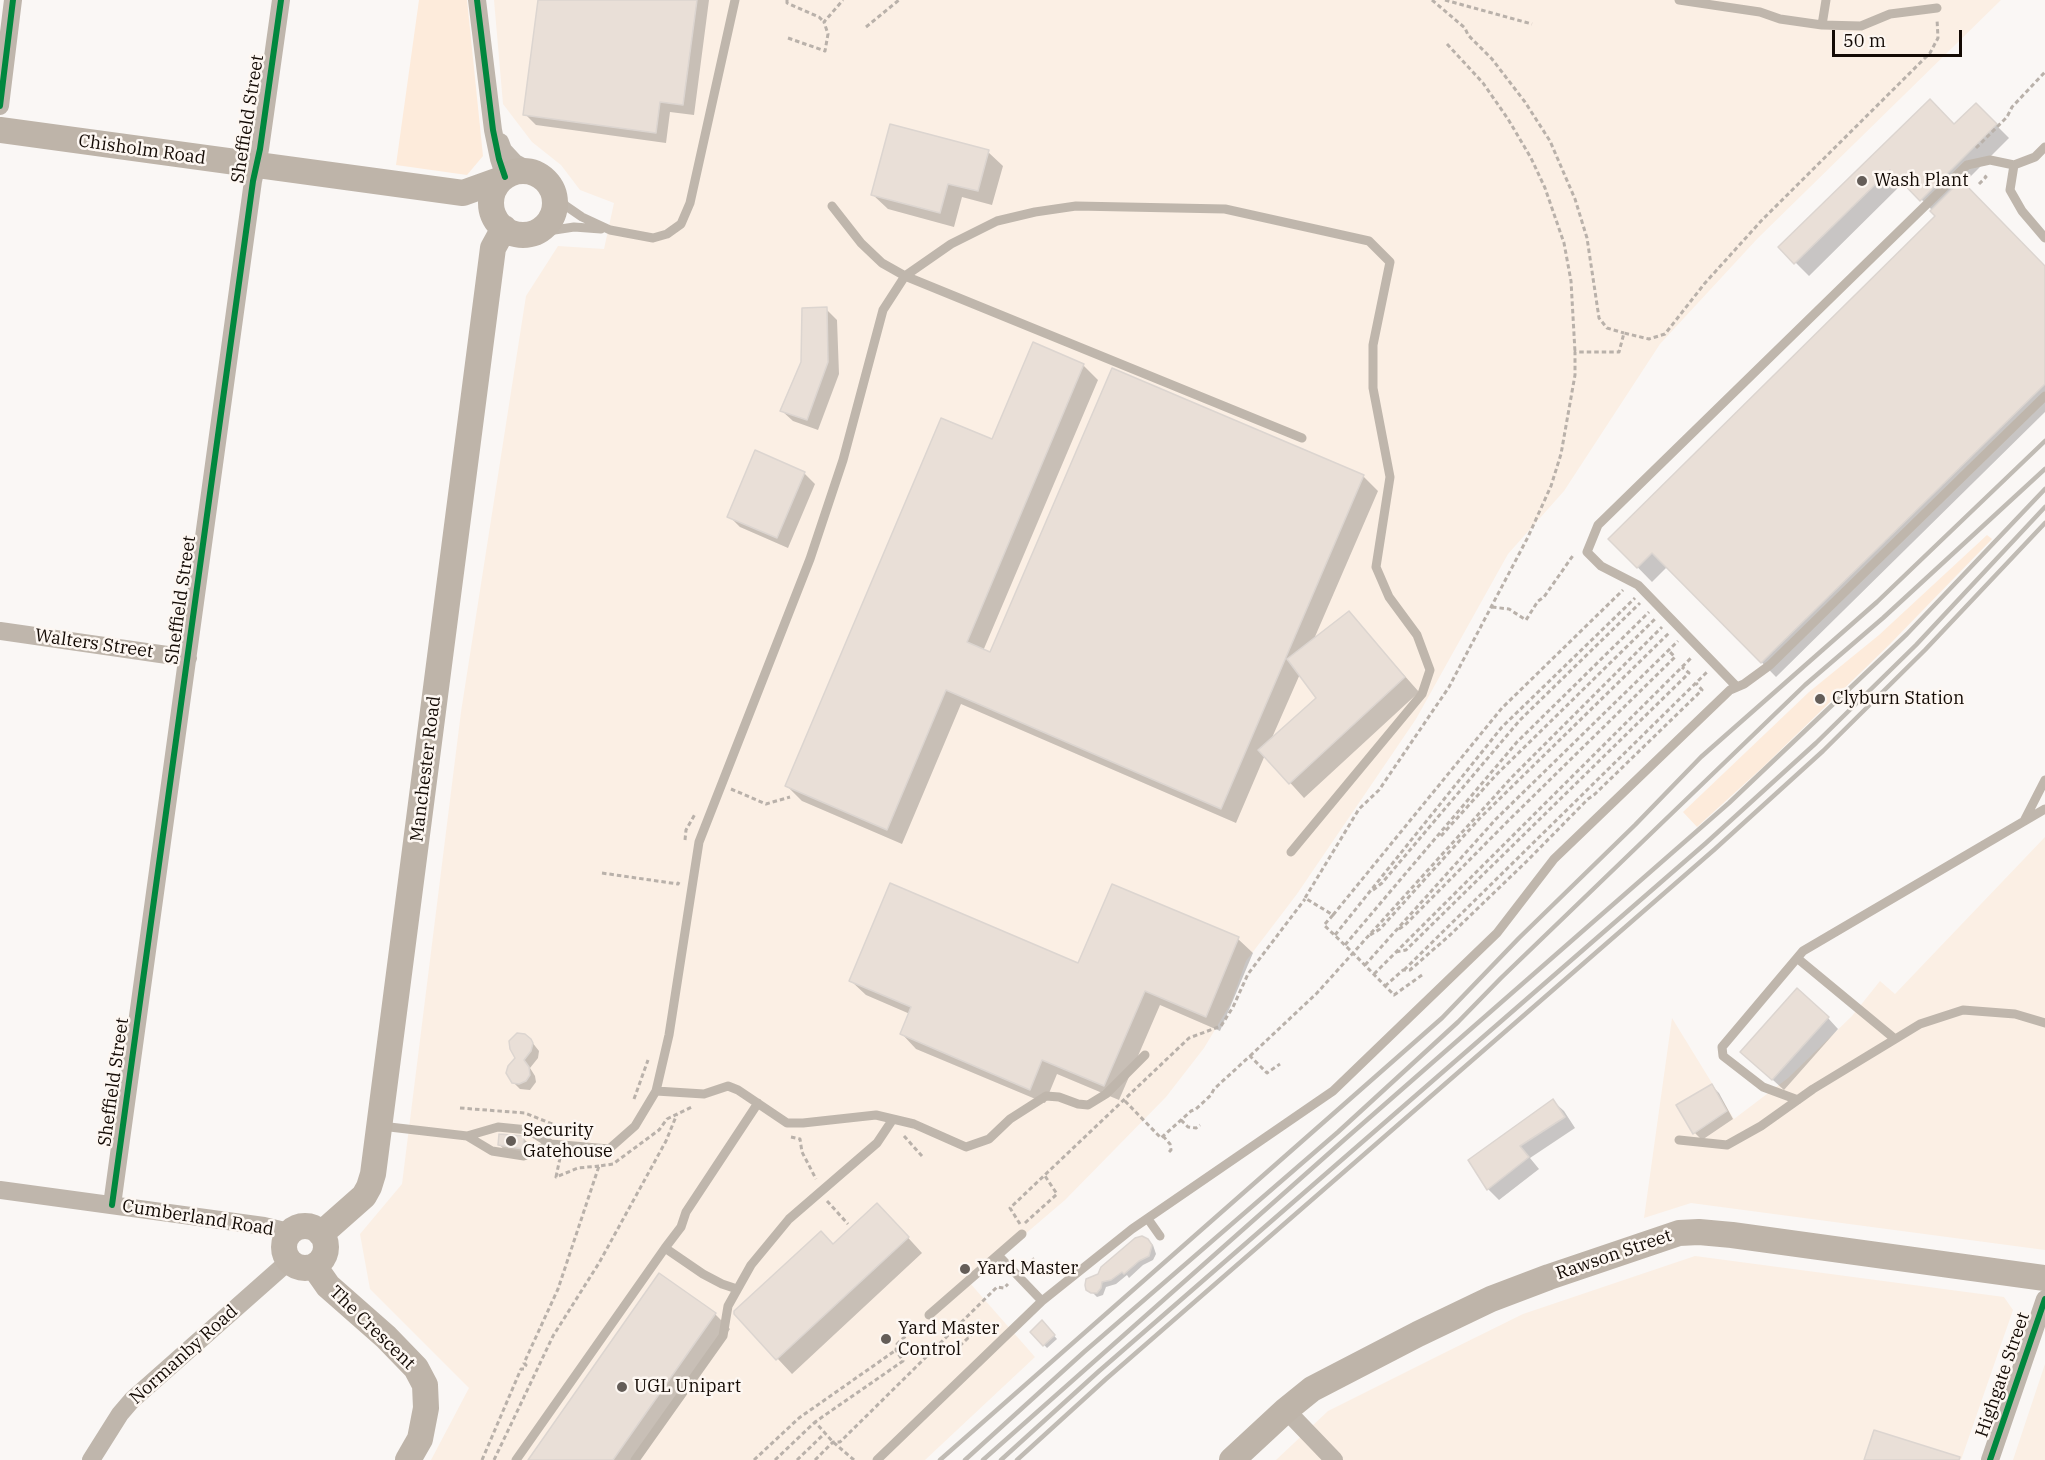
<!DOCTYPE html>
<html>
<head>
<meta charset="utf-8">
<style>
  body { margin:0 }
  #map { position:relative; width:2045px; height:1460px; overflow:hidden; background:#faf7f5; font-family:"IBM Plex Serif",serif }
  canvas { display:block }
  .scale { position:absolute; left:1832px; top:30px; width:130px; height:27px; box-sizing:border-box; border:3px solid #130a04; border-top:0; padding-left:8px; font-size:18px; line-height:21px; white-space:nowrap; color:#130a04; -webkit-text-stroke:4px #fdf7f2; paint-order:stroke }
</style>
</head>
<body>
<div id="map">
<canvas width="2045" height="1460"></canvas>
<div class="scale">50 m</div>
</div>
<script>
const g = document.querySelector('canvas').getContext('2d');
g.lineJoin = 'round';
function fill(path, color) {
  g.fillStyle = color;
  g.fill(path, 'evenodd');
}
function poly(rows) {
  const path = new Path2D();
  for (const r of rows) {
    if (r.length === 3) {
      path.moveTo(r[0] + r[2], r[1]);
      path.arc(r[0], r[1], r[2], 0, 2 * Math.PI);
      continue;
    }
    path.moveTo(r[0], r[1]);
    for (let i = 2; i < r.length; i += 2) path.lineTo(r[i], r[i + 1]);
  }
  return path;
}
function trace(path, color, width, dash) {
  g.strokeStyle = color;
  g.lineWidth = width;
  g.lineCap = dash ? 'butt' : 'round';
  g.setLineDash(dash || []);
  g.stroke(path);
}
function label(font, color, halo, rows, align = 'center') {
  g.font = font + ' "IBM Plex Serif",serif';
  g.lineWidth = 5;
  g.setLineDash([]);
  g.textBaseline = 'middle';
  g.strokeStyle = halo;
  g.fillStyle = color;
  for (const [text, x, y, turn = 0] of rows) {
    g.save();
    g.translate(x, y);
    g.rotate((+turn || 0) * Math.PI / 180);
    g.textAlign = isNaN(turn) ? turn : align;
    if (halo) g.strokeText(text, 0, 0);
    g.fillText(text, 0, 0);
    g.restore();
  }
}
const built = poly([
  [494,0,2001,0,1758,238,1660,344,1564,491,1508,554,1416,719,1297,894,1246,961,1231,1003,1204,1048,1166,1097,1065,1200,969,1282,1035,1357,925,1460,431,1460,469,1388,370,1289,360,1234,402,1184,461,712,526,296,558,246,604,249,614,203,580,190,561,165,532,142,503,104],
  [2045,837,2045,1250,1691,1203,1644,1218,1672,1018,1734,1119,1788,1078,1852,1016,1880,981,1895,994],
  [1695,1256,2004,1297,2013,1310,1961,1460,1276,1460,1328,1411,1438,1356,1523,1314],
  [2045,1364,2045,1460,2013,1460]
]);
const green = poly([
  [419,0,467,0,483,156,467,175,396,165],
  [1987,535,1992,539,1889,645,1762,768,1697,827,1683,812,1809,692,1879,635]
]);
const shadow = poly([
  [540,0,709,0,694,115,670,112,666,143,536,125,525,114],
  [1930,101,1955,126,1976,105,2009,138,1963,184,2045,267,2045,412,1776,677,1668,566,1652,582,1610,539,1938,216,1904,182,1809,276,1780,247],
  [988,152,1003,166,992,205,962,197,954,227,888,209,873,195],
  [826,309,837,320,839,374,818,430,793,421,782,411],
  [1083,365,1098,380,983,651,991,654,1363,476,1378,491,1314,639,1349,613,1419,692,1304,798,1265,755,1236,823,961,704,902,844,802,801,787,786,993,441],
  [1300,674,1318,698,1271,740],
  [804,473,815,484,788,548,740,527,729,516],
  [1238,939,1253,953,1220,1031,1160,1005,1119,1100,1057,1074,1045,1103,916,1049,902,1034,910,1014,866,995,851,981,1079,965],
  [1828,1018,1838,1029,1784,1090,1753,1062],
  [528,1037,539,1051,538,1058,530,1068,535,1076,536,1082,530,1090,520,1089,513,1082,517,1059],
  [1712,1086,1719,1093,1733,1119,1702,1140,1695,1133],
  [1553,1101,1564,1111,1575,1128,1530,1158,1539,1169,1499,1200,1488,1189],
  [523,1138,530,1145,529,1155,506,1152,499,1144],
  [892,1220,922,1253,792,1374,735,1313,834,1245],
  [1148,1240,1153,1245,1156,1254,1153,1260,1143,1265,1129,1278,1127,1275,1116,1284,1106,1287,1103,1295,1097,1297,1087,1287],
  [715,1314,730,1329,638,1460,530,1460],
  [1042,1322,1057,1339,1047,1348,1032,1332]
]);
const building = poly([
  [538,0,697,0,683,105,660,102,656,133,523,115,538,0],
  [1930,99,1954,124,1976,103,1997,124,1920,201,1890,170,1794,264,1778,247,1930,99],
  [890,124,989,150,978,191,948,184,940,213,871,195,890,124],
  [1961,180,2045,266,2045,384,1761,663,1652,553,1637,568,1608,539,1935,216,1930,211,1961,180],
  [827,307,828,362,807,420,780,411,801,362,802,308,827,307],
  [1033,342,1084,364,967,642,990,652,1112,368,1364,475,1221,809,946,690,887,830,785,786,941,418,992,439,1033,342],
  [755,450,805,472,777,538,727,517,755,450],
  [1349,611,1405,677,1289,784,1258,750,1316,698,1287,659,1349,611],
  [890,883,1078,963,1112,884,1239,937,1206,1017,1145,991,1104,1086,1042,1060,1030,1090,900,1034,911,1007,849,981,890,883],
  [1797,988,1829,1017,1772,1080,1740,1052,1797,988],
  [517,1033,525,1034,531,1039,533,1043,531,1051,524,1060,529,1067,530,1075,526,1081,519,1084,512,1083,506,1073,508,1066,515,1058,510,1049,509,1041,517,1033],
  [1712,1084,1727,1111,1693,1134,1676,1105,1712,1084],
  [1553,1099,1565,1117,1520,1146,1529,1157,1487,1190,1468,1160,1553,1099],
  [499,1134,524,1136,523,1149,498,1145,499,1134],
  [877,1203,909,1237,776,1360,734,1314,734,1311,821,1231,833,1244,877,1203],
  [1142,1236,1148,1239,1152,1245,1149,1256,1139,1261,1124,1274,1122,1272,1111,1280,1102,1282,1101,1288,1097,1293,1091,1293,1086,1290,1085,1285,1086,1279,1098,1274,1101,1267,1135,1238,1142,1236],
  [659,1273,716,1313,613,1460,528,1460,659,1273],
  [1042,1320,1055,1335,1043,1346,1030,1332,1042,1320],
  [1874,1430,1960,1457,1959,1460,1864,1460,1874,1430]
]);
const path = poly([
  [787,0,787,3,819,17,824,22],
  [1432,0,1465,28,1468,35,1492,59,1525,102,1550,141,1575,199,1587,238,1599,318,1607,328,1624,333],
  [1445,0,1532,24],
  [866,27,899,0],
  [788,38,825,51,828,34,824,22,843,0],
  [1447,44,1483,83,1508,119,1531,158,1545,188,1564,243,1571,281,1575,352],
  [1976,148,2007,117,2012,107,2045,72],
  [1979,184,1986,177,1982,174],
  [1492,607,1509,609,1526,620,1538,601,1544,597,1574,554],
  [731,789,766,804,790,797],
  [1441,836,1496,775,1655,619],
  [685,840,686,830,695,814],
  [602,873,678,884,679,882],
  [1373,890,1382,883,1520,720,1640,603],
  [1333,915,1502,708,1623,590],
  [1399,929,1405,925,1512,817,1675,657,1668,650],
  [1335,935,1502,727,1635,598],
  [1370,935,1380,929,1480,818,1669,633],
  [1345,945,1517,742,1649,612],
  [1396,952,1406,950,1689,673,1682,667],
  [1365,965,1496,819,1678,641],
  [1404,970,1707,672],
  [1374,974,1692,657],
  [1422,975,1394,995,1353,953,1512,777,1662,627],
  [1385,986,1403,970,1410,970,1450,935,1527,861,1588,799,1595,794,1702,690,1696,683],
  [1250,1056,1317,993,1353,953,1324,925,1333,915,1305,898,1359,809,1379,790,1449,687,1528,537,1551,486,1561,454,1575,375,1575,352,1619,352,1624,333,1649,339,1665,334,1705,283,1762,220,1930,53,1938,38,1937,19],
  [634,1099,648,1060],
  [1125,1101,1161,1138,1191,1111,1196,1109,1211,1095,1214,1089,1250,1056,1267,1073,1280,1064],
  [460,1108,525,1113,572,1132],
  [1181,1120,1188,1127,1196,1128,1200,1125],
  [904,1136,922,1156],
  [1163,1136,1170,1144,1171,1150,1167,1154],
  [791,1137,800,1139,802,1152,816,1179],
  [560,1158,556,1177,578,1168,599,1166],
  [827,1201,848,1224],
  [1025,1223,1057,1194,1045,1176],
  [1020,1224,1010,1208,1189,1038,1221,1026,1233,1007,1248,974,1305,899],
  [1025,1266,1035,1258],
  [957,1326,968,1338],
  [954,1351,982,1325],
  [482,1460,521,1369,524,1369,526,1365,524,1363,558,1289,599,1166,613,1164,659,1130,667,1119,692,1107],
  [494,1460,553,1336,599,1263,666,1141,677,1114],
  [754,1460,799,1418,896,1350],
  [775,1460,815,1422],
  [797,1460,825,1433],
  [815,1460,833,1442,840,1442,997,1287,1004,1288,1008,1284],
  [854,1460,833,1442,815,1422,903,1361,896,1350,897,1344,920,1323]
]);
const lane = poly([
  [1679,0,1760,12,1780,19,1822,25,1826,0],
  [1822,25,1861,26,1890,14,1937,8],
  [2014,165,2010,190,2022,211,2045,238],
  [552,189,566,206,582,217,610,230,653,238,667,234,681,224,690,203,735,0],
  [832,206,861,243,882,263,905,276,1302,438],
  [535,233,574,227,601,229],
  [1737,687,1638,585,1601,566,1587,552,1598,525,1967,165,1990,160,2014,165,2035,157,2045,147],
  [2024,821,2045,780],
  [1797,958,1895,1039],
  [656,1091,704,1094,728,1086,738,1090,787,1123,803,1123,876,1115,914,1124,966,1147,989,1139,1010,1119,1046,1096,1059,1097,1078,1104,1088,1105,1106,1094,1145,1055],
  [1798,1100,1763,1087,1723,1056,1722,1047,1803,951,2045,809],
  [381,1126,467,1136,492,1151,524,1156,551,1144],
  [467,1136,498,1127,528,1130,551,1144,609,1149,635,1126,656,1091,669,1035,699,842,810,559,843,460,883,310,905,276,951,244,997,221,1035,212,1076,206,1225,209,1369,241,1390,262,1373,345,1373,388,1390,477,1376,567,1389,597,1417,635,1430,670,1422,694,1291,852],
  [1679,1140,1727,1145,1761,1126,1813,1089,1920,1024,1963,1010,2015,1014,2045,1023],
  [1148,1219,1160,1236],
  [665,1248,681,1227,686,1212,758,1103],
  [998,1255,1042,1301],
  [929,1315,1022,1234],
  [516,1460,665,1248,703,1274,722,1284,737,1289],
  [635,1460,723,1336,728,1306,751,1265,789,1219,877,1143,893,1119],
  [877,1460,1042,1301,1132,1229,1333,1091,1497,933,1554,859,1730,690,1744,684,1770,665,2045,396]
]);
const street = poly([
  [477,0,493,130,499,159,505,177],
  [0,106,13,0],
  [500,142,503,150,515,163,530,171],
  [0,631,188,658],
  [0,1190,264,1226,289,1232],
  [112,1205,253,181,260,149,281,0],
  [1286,1410,1334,1460],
  [91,1460,120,1414,132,1400,289,1261],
  [1990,1460,2045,1299]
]);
const secondary = poly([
  [0,130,463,193,502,179],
  [523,203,32],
  [305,1247,21],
  [321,1234,364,1196,369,1187,373,1174,493,248,504,228],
  [314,1266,328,1286,386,1337,416,1368,425,1385,426,1408,420,1439,408,1460],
  [1232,1460,1286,1410,1312,1389,1418,1334,1491,1299,1549,1277,1679,1233,1699,1232,1732,1235,2045,1278]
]);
const rail = poly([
  [940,1460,1442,1018,1519,938,1635,825,1701,757,1877,602,2045,441],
  [965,1460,1084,1352,1338,1132,1458,1022,1501,978,1805,685,1883,618,2045,469],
  [983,1460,1344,1140,1729,803,1907,634,2045,489],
  [1001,1460,1098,1372,1706,843,1816,743,1916,645,2045,507],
  [1017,1460,1106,1379,1715,849,1823,751,1925,650,2045,523]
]);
const cycleway = poly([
  [477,0,493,130,499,159,505,177],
  [0,106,13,0],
  [112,1205,253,181,260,149,281,0],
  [1990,1460,2045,1299]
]);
const markers = [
  [1862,181,6,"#645d58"],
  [1820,699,6,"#645d58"],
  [511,1141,6,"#645d58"],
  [965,1269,6,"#645d58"],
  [886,1339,6,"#645d58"],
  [622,1387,6,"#645d58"]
];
const streetNames = [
  ["Sheffield Street",248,119,-81],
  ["Chisholm Road",142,150,8],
  ["Sheffield Street",181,600,-82],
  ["Walters Street",94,644,8],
  ["Manchester Road",426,769,-83],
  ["Sheffield Street",114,1082,-82],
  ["Cumberland Road",198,1218,9],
  ["Rawson Street",1614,1255,-19],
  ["The Crescent",372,1328,44],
  ["Normanby Road",184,1355,-42],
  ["Highgate Street",2003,1375,-71]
];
const poiNames = [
  ["Wash Plant",1874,181],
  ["Clyburn Station",1832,699],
  ["Security",523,1131],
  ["Gatehouse",523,1152],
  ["Yard Master",977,1269],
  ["Yard Master",898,1329],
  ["Control",898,1350],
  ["UGL Unipart",634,1387]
];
fill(built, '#fbefe4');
fill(green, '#fdebdb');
fill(shadow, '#0003');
fill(building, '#e9dfd7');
trace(building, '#dcd5d0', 1.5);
trace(path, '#b9b1aa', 3, [4.5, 3]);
trace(lane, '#bfb6ac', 9);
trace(street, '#bfb6ac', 18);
trace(secondary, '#beb4a9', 26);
trace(rail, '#c0bbb4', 4.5);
trace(cycleway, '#00873e', 6);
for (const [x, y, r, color] of markers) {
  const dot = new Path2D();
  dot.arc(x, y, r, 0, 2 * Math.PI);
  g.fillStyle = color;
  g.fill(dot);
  trace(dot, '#fdf7f2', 2);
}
label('18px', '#130a04', '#fdf7f2', streetNames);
label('18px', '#130a04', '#fdf7f2', poiNames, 'left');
</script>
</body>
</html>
